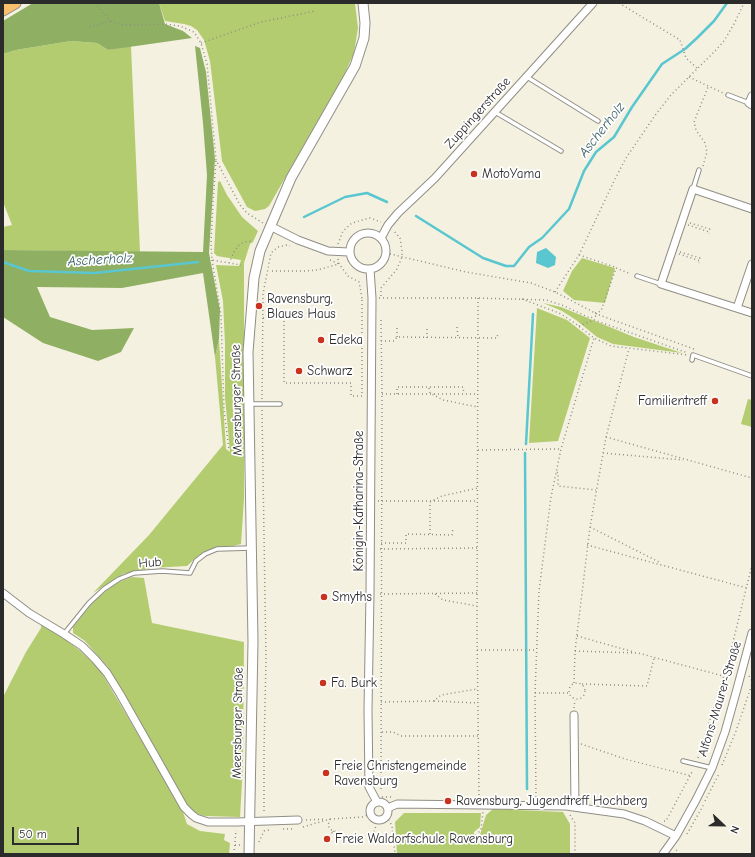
<!DOCTYPE html>
<html>
<head>
<meta charset="utf-8">
<style>
  body { margin:0 }
  #map { position:relative; width:755px; height:857px; overflow:hidden; background:#f4f1e1; font-family:"Comic Neue",sans-serif }
  canvas { display:block }
  .frame { position:absolute; inset:0; border:4px solid #2b2b2b; pointer-events:none }
  .north { position:absolute; left:703px; top:805px; width:40px; height:40px; -webkit-text-stroke:3px #fff; paint-order:stroke; rotate:112deg; font-size:11px; font-weight:700; line-height:16px; text-align:center; color:#2b2b2b }
  .north::after { content:''; display:block; margin:auto; width:14px; height:18px; background:#2b2b2b; clip-path:polygon(50% 0,100% 100%,50% 72%,0 100%) }
  .scale { position:absolute; left:12px; top:827px; width:67px; height:18px; box-sizing:border-box; border:2px solid #2b2b2b; border-top:0; padding-left:5px; font-size:12px; line-height:14px; white-space:nowrap; color:#2b2b2b; -webkit-text-stroke:3px #fff; paint-order:stroke }
</style>
</head>
<body>
<div id="map">
<canvas width="755" height="857"></canvas>
<div class="frame"></div>
<div class="north">N</div>
<div class="scale">50 m</div>
</div>
<script>
const g = document.querySelector('canvas').getContext('2d');
g.lineJoin = 'round';
function fill(path, color) {
  g.fillStyle = color;
  g.fill(path, 'evenodd');
}
function poly(rows) {
  const path = new Path2D();
  for (const r of rows) {
    if (r.length === 3) {
      path.moveTo(r[0] + r[2], r[1]);
      path.arc(r[0], r[1], r[2], 0, 2 * Math.PI);
      continue;
    }
    path.moveTo(r[0], r[1]);
    for (let i = 2; i < r.length; i += 2) path.lineTo(r[i], r[i + 1]);
  }
  return path;
}
function trace(path, color, width, dash) {
  g.strokeStyle = color;
  g.lineWidth = width;
  g.lineCap = dash ? 'butt' : 'round';
  g.setLineDash(dash || []);
  g.stroke(path);
}
function label(font, color, halo, rows, align = 'center') {
  g.font = font + ' "Comic Neue",sans-serif';
  g.lineWidth = 3.5;
  g.setLineDash([]);
  g.textBaseline = 'middle';
  g.strokeStyle = halo;
  g.fillStyle = color;
  for (const [text, x, y, turn = 0] of rows) {
    g.save();
    g.translate(x, y);
    g.rotate((+turn || 0) * Math.PI / 180);
    g.textAlign = isNaN(turn) ? turn : align;
    if (halo) g.strokeText(text, 0, 0);
    g.fillText(text, 0, 0);
    g.restore();
  }
}
const green = poly([
  [159,3,355,3,358,28,354,53,344,75,269,206,265,209,255,211,247,207,222,161,210,61,204,40,197,30,191,26,184,24,165,21],
  [71,41,97,43,108,50,131,46,140,252,3,250,3,227,12,225,3,202,3,54,16,50],
  [220,181,227,195,242,217,258,231,253,242,250,244,244,263,244,499,241,544,199,555,187,566,151,568,123,574,93,593,149,535,223,445,215,357,219,339,226,449,230,452,225,398,225,344,223,301,216,265,239,266,241,260,217,256,214,253,218,182],
  [582,258,615,268,605,303,574,300,563,291,572,271],
  [543,303,561,307,634,337,682,353,613,344,597,337,576,320,562,311],
  [537,308,567,320,590,338,558,441,529,443],
  [748,399,752,400,752,427,741,424],
  [132,577,144,578,152,623,244,642,243,765,240,817,205,816,194,813,184,802,108,667,85,641,73,633,73,627,94,601,114,584],
  [41,624,63,638,79,650,100,670,182,809,187,824,200,831,225,834,224,840,230,843,229,854,3,854,3,697,26,652,41,628],
  [493,809,563,812,570,824,570,854,397,854,395,822,404,813,481,813,480,827,474,832,474,841,479,838,486,815]
]);
const forest = poly([
  [33,3,159,3,165,24,183,31,192,38,108,50,97,43,71,41,16,50,3,54,3,21],
  [195,46,200,48,206,72,215,159,209,253,220,310,219,339,215,357,203,273,122,288,37,287,50,317,92,330,134,328,121,352,98,361,43,343,3,317,3,250,203,252,207,175,203,123]
]);
const water = poly([
  [546,248,556,257,555,265,548,268,536,263,537,252]
]);
const stream = poly([
  [416,216,483,258,506,266,514,266,529,247,542,238,569,209,584,171,596,152,614,137,632,107,662,64,685,49,697,38,714,21,727,3],
  [304,217,345,197,367,193,387,202],
  [3,262,29,271,95,273,198,262],
  [526,444,533,314],
  [525,453,527,789]
]);
const path = poly([
  [95,3,110,21,123,25,165,24,180,26,194,32,201,43,207,64,216,160,240,205,247,213,263,223],
  [619,3,680,40,686,58,697,68],
  [90,27,110,21],
  [201,43,261,22,315,11],
  [689,77,723,93],
  [216,161,213,202,211,242,212,260,241,265],
  [703,166,707,152,705,143,696,130,694,122,708,87],
  [690,223,710,229,711,227],
  [688,225,709,232,709,234],
  [338,244,343,231,352,223,370,218,381,222],
  [680,252,700,258,701,255],
  [386,253,466,272,531,283,555,292,599,315],
  [679,254,700,261,699,263],
  [579,255,615,267],
  [338,259,339,264,348,276,359,282,362,298,364,298],
  [212,260,221,315,224,410,229,450],
  [330,260,339,264],
  [229,263,234,252,238,246,244,242,252,241],
  [272,271,305,271,317,270,339,264],
  [555,292,579,255,615,179,626,158,656,114,671,95,714,52,724,41,734,24,744,3],
  [381,296,381,288,397,269,402,257,402,251,400,238,394,231],
  [379,298,478,298,546,300,562,305,590,318,599,315,694,349],
  [478,298,477,628,479,797],
  [522,299,559,313,572,321,594,338,611,346,688,355],
  [595,313,601,311,616,268,631,274],
  [263,318,284,318,284,383,351,383,351,396,362,396,362,298],
  [381,320,382,394,381,792],
  [579,326,594,320,688,353],
  [457,327,458,338],
  [397,337,397,327],
  [427,338,427,327],
  [381,341,394,341,397,337,497,338,498,333],
  [429,388,430,393,443,400,478,407],
  [382,394,478,394],
  [397,394,397,387,463,387,464,394],
  [262,399,263,294,271,253,278,247,287,245,290,246],
  [262,410,266,660,264,750,264,813],
  [606,437,752,478],
  [478,450,560,449],
  [603,453,683,460],
  [557,472,558,473,558,486,596,490],
  [378,501,478,501],
  [590,527,659,562],
  [430,534,430,502,442,496,478,488],
  [381,543,406,543,406,534,452,535,453,528],
  [587,545,747,588],
  [380,549,478,548],
  [380,594,478,593],
  [435,594,443,600,477,606],
  [577,636,634,652],
  [477,650,537,650],
  [575,651,638,653,723,676],
  [728,662,735,664],
  [749,676,752,681],
  [577,691,8],
  [574,683,575,651,590,527,606,437,629,349],
  [582,684,647,686,654,658],
  [535,693,569,693],
  [434,701,478,703],
  [381,702,434,701,441,695,477,689],
  [574,708,575,700],
  [382,732,393,732,401,736,478,736],
  [581,744,625,759,691,776],
  [698,758,728,662,752,565],
  [722,765,736,731,752,684],
  [382,797,393,797],
  [536,797,535,693,539,591,551,497,561,449,594,338],
  [705,801,719,774],
  [570,815,575,823,575,854],
  [387,816,392,826,395,854],
  [330,819,363,817,370,814],
  [330,819,328,825,330,829,333,831,342,832,348,836],
  [306,820,326,819],
  [664,821,666,821,693,770],
  [303,827,330,819],
  [283,829,295,829],
  [333,831,334,833,332,833,332,832,333,831],
  [687,834,704,804],
  [465,838,473,838,481,830,483,812],
  [259,842,264,831,269,830],
  [370,843,378,820],
  [235,845,241,845],
  [234,854,236,830],
  [674,854,678,848]
]);
const service = poly([
  [527,77,598,121],
  [728,95,749,103],
  [495,112,561,151],
  [693,189,699,170],
  [637,276,661,284],
  [692,360,693,355,752,376],
  [250,404,280,404],
  [64,634,89,603,104,589,119,579,134,573,162,571,190,573,196,561,205,554,217,549,252,548],
  [683,761,712,768]
]);
const minor = poly([
  [752,96,749,103,752,105],
  [752,209,693,189,661,284,752,313],
  [270,226,298,240,328,251,349,252],
  [368,251,18],
  [381,238,388,225,398,213,435,178,593,3],
  [370,269,372,298,370,594,368,710,369,787,377,802],
  [737,308,752,264],
  [3,593,29,613,64,634,82,646,95,659,107,673,120,694,184,807,191,814,196,818,208,822,237,822,298,820],
  [574,715,575,807],
  [379,811,9],
  [388,808,397,804,566,806,624,814,645,821,676,836],
  [663,854,676,836,696,800,712,768,725,732,737,689,752,633]
]);
const tertiary = poly([
  [249,854,253,642,248,352,254,278,260,251,291,178,355,66,364,38,365,23,363,3]
]);
const primary = poly([
  [3,10,15,3]
]);
const markers = [
  [474,174,4,"#c8321e"],
  [259,306,4,"#c8321e"],
  [321,340,4,"#c8321e"],
  [299,371,4,"#c8321e"],
  [715,401,4,"#c8321e"],
  [324,597,4,"#c8321e"],
  [323,683,4,"#c8321e"],
  [326,773,4,"#c8321e"],
  [448,801,4,"#c8321e"],
  [327,839,4,"#c8321e"]
];
const streetNames = [
  ["Zuppingerstraße",478,113,-48],
  ["Meersburger Straße",237,400,-91],
  ["Königin-Katharina-Straße",359,501,-90],
  ["Hub",150,563,-4],
  ["Alfons-Maurer-Straße",720,699,-73],
  ["Meersburger Straße",238,723,-89]
];
const poiNames = [
  ["MotoYama",482,174],
  ["Ravensburg,",267,299],
  ["Blaues Haus",267,314],
  ["Edeka",329,340],
  ["Schwarz",307,371],
  ["Familientreff",707,401,"right"],
  ["Smyths",332,597],
  ["Fa. Burk",331,683],
  ["Freie Christengemeinde",334,766],
  ["Ravensburg",334,781],
  ["Ravensburg, Jugendtreff Hochberg",456,801],
  ["Freie Waldorfschule Ravensburg",335,839]
];
const waterNames = [
  ["Ascherholz",602,130,-52],
  ["Ascherholz",100,260,-3]
];
fill(green, '#b4cc70');
fill(forest, '#8fb062');
fill(water, '#59c6d0');
trace(stream, '#59c6d0', 2.5);
trace(service, '#908e86', 5.5);
trace(minor, '#908e86', 9);
trace(tertiary, '#908e86', 11);
trace(primary, '#908e86', 13);
trace(path, '#908e86', 1.5, [1, 3]);
trace(service, '#fff', 3.5);
trace(minor, '#fff', 7);
trace(tertiary, '#fff', 9);
trace(primary, '#f9bf6d', 11);
for (const [x, y, r, color] of markers) {
  const dot = new Path2D();
  dot.arc(x, y, r, 0, 2 * Math.PI);
  g.fillStyle = color;
  g.fill(dot);
  trace(dot, '#fff', 1.5);
}
label('13px', '#2b2b2b', '#fff', streetNames);
label('13px', '#2b2b2b', '#fff', poiNames, 'left');
label('italic 14px', '#3b6165', '#fff', waterNames);
</script>
</body>
</html>
